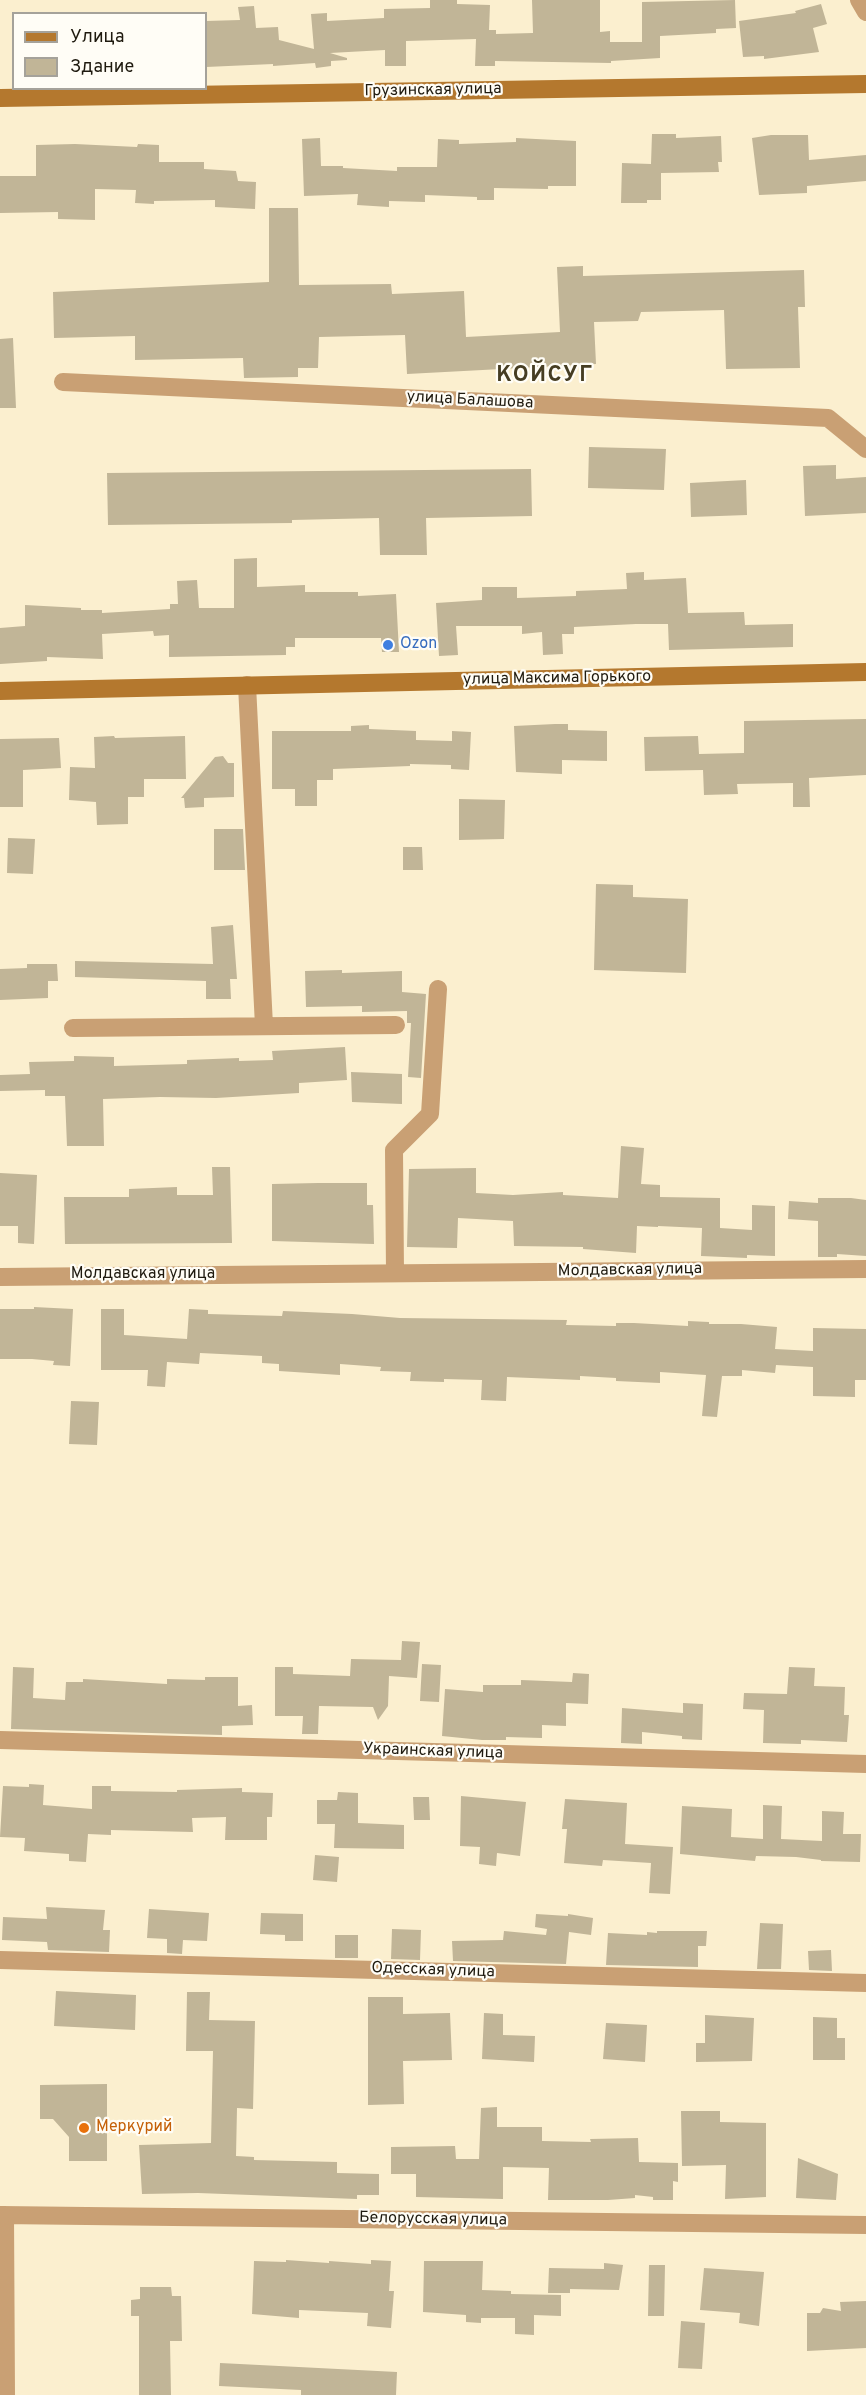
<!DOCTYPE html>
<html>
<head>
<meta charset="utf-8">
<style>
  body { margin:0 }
  #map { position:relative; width:866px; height:2395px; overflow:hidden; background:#fbefcf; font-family:Overpass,sans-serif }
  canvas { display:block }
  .legend { position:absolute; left:12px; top:12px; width:195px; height:78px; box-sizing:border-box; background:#fffdf6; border:2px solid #a5a29a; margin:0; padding:8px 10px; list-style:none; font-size:18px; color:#1f1a0f }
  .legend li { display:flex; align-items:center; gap:12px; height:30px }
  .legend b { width:30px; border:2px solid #a5a29a }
</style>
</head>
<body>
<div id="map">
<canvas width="866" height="2395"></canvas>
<ul class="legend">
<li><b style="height:8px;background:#b4782e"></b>Улица</li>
<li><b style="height:16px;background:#c1b597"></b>Здание</li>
</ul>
</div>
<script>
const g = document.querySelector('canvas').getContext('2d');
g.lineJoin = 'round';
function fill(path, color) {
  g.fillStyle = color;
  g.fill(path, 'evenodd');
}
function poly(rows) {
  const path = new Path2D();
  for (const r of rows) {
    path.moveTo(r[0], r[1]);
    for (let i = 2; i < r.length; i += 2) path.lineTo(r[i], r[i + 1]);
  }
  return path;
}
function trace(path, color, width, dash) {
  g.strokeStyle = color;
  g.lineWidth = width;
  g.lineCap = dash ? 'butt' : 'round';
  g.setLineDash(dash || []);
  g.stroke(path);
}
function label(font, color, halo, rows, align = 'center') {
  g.font = font + ' Overpass,sans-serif';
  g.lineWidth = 4.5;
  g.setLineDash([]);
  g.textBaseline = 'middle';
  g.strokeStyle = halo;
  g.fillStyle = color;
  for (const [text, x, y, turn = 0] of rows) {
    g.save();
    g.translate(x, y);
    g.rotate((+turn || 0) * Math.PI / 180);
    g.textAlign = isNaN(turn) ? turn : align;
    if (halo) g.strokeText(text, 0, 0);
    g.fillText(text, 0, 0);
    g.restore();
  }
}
const building = poly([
  [430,0,457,0,457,4,490,5,489,30,496,30,496,34,533,33,532,0,600,0,600,32,610,31,610,42,642,42,642,2,735,0,736,28,716,29,716,33,660,36,660,58,611,61,611,63,495,61,495,66,475,66,476,39,406,41,406,66,385,66,385,50,330,53,347,58,347,60,331,61,331,66,316,68,315,63,273,66,273,64,206,67,206,21,240,20,238,7,254,6,256,28,278,27,279,40,314,49,311,14,327,13,327,21,384,18,384,9,430,8],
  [821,4,827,24,813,28,819,52,764,59,764,56,743,57,739,21,796,13,795,11],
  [652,134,676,134,676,138,721,136,722,162,718,162,719,172,661,173,661,200,647,200,647,203,621,203,622,163,651,164],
  [771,135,808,135,809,160,866,155,866,181,807,186,807,193,759,195,752,138],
  [320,138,321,166,343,166,343,168,397,171,397,167,437,167,438,139,459,140,459,144,516,142,516,138,576,141,576,186,548,186,548,189,494,188,494,200,477,200,477,197,425,195,425,202,389,201,389,207,357,205,358,194,304,196,302,139],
  [75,144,137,147,138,144,159,145,159,162,204,162,204,169,236,171,238,181,256,182,255,209,215,207,215,200,154,201,154,204,135,203,136,190,95,189,95,220,58,219,58,212,0,213,0,176,36,176,36,145],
  [269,208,298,208,299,285,391,284,392,294,464,291,466,337,560,332,557,267,583,266,583,276,804,270,805,307,798,307,800,368,726,369,724,310,641,312,638,321,594,322,596,364,407,374,405,335,319,337,318,368,298,368,298,377,244,378,243,358,135,360,135,336,54,338,53,292,269,282],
  [13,338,16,408,0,408,0,339],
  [589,447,666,449,664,490,588,488],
  [836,465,836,479,866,477,866,513,805,516,803,466],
  [531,469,532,516,426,518,427,555,380,555,379,518,292,520,292,523,108,525,107,473],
  [746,480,747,515,691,517,690,483],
  [257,558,257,587,305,585,305,592,358,592,358,596,396,594,399,652,382,652,381,638,295,638,295,647,286,647,286,655,169,657,169,635,154,636,153,631,102,634,103,659,47,657,47,661,0,664,0,628,25,626,25,605,81,608,81,610,102,610,102,613,170,609,170,604,178,604,177,581,197,580,199,608,234,608,234,559],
  [644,572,644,580,686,578,688,613,744,612,745,625,793,624,793,647,669,650,668,624,636,624,574,627,574,634,562,634,563,654,543,655,542,632,522,634,522,626,456,626,458,655,439,656,436,603,482,600,482,587,517,587,517,598,576,596,576,591,627,589,626,573],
  [866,719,866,775,809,778,810,807,793,807,793,783,737,784,738,794,704,795,703,770,645,771,644,737,698,736,699,754,744,753,744,721],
  [555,724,568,724,568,730,607,731,607,761,562,760,562,774,516,772,514,726],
  [369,725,369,729,416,731,416,740,452,741,452,731,471,732,469,770,451,769,451,765,410,764,410,766,333,769,333,780,317,780,317,806,295,806,295,789,272,789,272,731,351,731,351,726],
  [114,736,115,738,185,736,186,779,144,779,144,797,128,797,128,824,97,825,96,802,69,800,70,767,95,768,94,737],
  [59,738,61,768,23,770,23,807,0,807,0,739],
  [223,756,228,763,234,763,234,797,204,798,204,807,185,808,184,798,181,798,215,757],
  [459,799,505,800,504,839,459,840],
  [214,829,243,829,245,870,214,870],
  [8,838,35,839,33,874,7,873],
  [403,847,422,847,423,870,403,870],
  [596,884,633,885,633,897,688,899,686,973,594,970],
  [233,925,237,979,230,979,231,999,206,999,206,981,75,977,75,961,213,964,211,927],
  [27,964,57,964,58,981,48,981,48,998,0,1000,0,969,27,968],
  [342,970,342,973,402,971,402,992,426,994,421,1078,408,1077,411,1023,407,1023,407,1011,362,1012,362,1006,306,1007,305,971],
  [345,1047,347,1080,299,1083,299,1093,216,1098,160,1097,103,1099,104,1146,67,1146,65,1096,45,1096,45,1090,0,1091,0,1075,30,1074,29,1062,74,1061,74,1056,114,1057,114,1066,187,1064,187,1060,239,1058,239,1061,273,1060,272,1051],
  [351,1072,402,1074,402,1104,352,1102],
  [621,1146,644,1148,641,1184,660,1185,660,1197,720,1198,720,1228,752,1230,752,1205,775,1206,775,1256,747,1255,747,1258,701,1256,702,1228,658,1226,658,1227,637,1226,636,1253,583,1249,583,1247,514,1246,513,1221,458,1218,457,1248,407,1247,409,1169,476,1168,476,1193,513,1195,563,1192,563,1195,618,1198],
  [212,1167,230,1167,232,1243,65,1244,64,1197,129,1197,129,1189,177,1187,177,1195,213,1195],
  [0,1173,37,1175,34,1244,18,1243,18,1226,0,1226],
  [318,1183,367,1183,367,1205,373,1205,374,1244,272,1241,272,1184],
  [818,1198,851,1198,866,1200,866,1256,837,1254,837,1257,818,1257,818,1221,788,1219,789,1201,818,1203],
  [34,1307,73,1309,70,1366,53,1365,54,1361,32,1359,0,1359,0,1309,34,1309],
  [101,1309,124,1309,124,1335,187,1339,189,1309,208,1310,208,1314,282,1316,283,1311,352,1314,400,1318,567,1320,566,1325,616,1326,616,1323,634,1323,688,1326,688,1321,709,1322,709,1324,741,1324,777,1327,775,1349,813,1351,813,1328,866,1329,866,1380,855,1380,855,1397,813,1396,813,1367,776,1365,775,1373,742,1370,742,1376,722,1376,717,1417,702,1416,706,1375,660,1372,660,1383,616,1381,616,1378,580,1376,580,1380,507,1377,506,1401,481,1400,482,1380,444,1379,444,1382,410,1381,411,1372,380,1371,381,1367,340,1364,340,1375,279,1371,279,1364,262,1363,262,1356,200,1353,199,1364,167,1362,165,1387,147,1386,148,1370,101,1370],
  [71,1401,99,1402,97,1445,69,1444],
  [402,1641,420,1642,417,1678,389,1676,388,1706,378,1720,373,1707,319,1706,318,1734,302,1734,303,1716,275,1716,275,1667,293,1667,293,1674,350,1676,351,1659,401,1660],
  [422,1664,441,1665,439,1702,420,1701],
  [13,1667,34,1668,33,1698,65,1700,66,1682,83,1682,83,1679,167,1684,167,1679,205,1680,205,1677,238,1677,238,1706,252,1705,253,1725,222,1726,222,1735,11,1729],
  [789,1667,815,1668,814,1686,845,1687,844,1715,849,1715,847,1742,801,1740,801,1744,763,1743,764,1710,743,1709,744,1693,787,1694],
  [573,1673,589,1674,588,1704,566,1703,566,1726,542,1725,542,1738,506,1737,506,1740,482,1740,442,1736,445,1689,483,1692,483,1685,521,1685,521,1680,572,1682],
  [683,1703,703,1704,702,1740,682,1739,682,1736,642,1732,642,1744,621,1743,622,1708,683,1713],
  [29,1784,44,1785,43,1805,92,1809,92,1786,111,1786,111,1791,177,1792,177,1790,242,1788,242,1792,273,1793,272,1817,267,1817,267,1840,225,1840,226,1817,192,1818,193,1832,111,1830,111,1835,88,1834,86,1862,69,1861,69,1854,24,1851,25,1838,0,1837,3,1786,29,1787],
  [338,1792,358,1793,358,1823,404,1825,404,1849,334,1848,335,1824,317,1824,317,1800,337,1800],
  [461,1796,526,1802,520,1856,497,1853,496,1866,479,1864,480,1847,460,1846],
  [413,1797,429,1797,430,1820,414,1820],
  [565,1799,627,1803,625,1844,673,1847,670,1894,649,1893,651,1863,603,1860,602,1866,564,1863,567,1829,562,1829],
  [763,1805,782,1806,781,1839,822,1841,822,1811,844,1812,843,1834,861,1834,860,1862,821,1861,821,1860,796,1857,756,1856,755,1861,680,1854,682,1806,732,1809,731,1837,763,1839],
  [315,1855,339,1857,337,1882,313,1880],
  [46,1907,105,1910,103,1930,110,1930,109,1952,48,1950,47,1942,2,1940,3,1917,47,1919],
  [149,1909,209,1913,207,1941,183,1940,182,1954,167,1953,167,1939,147,1938],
  [261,1913,303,1914,303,1941,285,1941,285,1935,260,1934],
  [536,1914,568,1916,568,1914,593,1918,591,1935,569,1932,566,1964,453,1961,452,1941,503,1940,504,1931,546,1935,547,1929,535,1927],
  [760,1923,783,1924,781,1969,757,1969],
  [392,1929,421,1930,420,1960,391,1959],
  [657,1931,707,1931,706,1946,698,1946,698,1967,606,1965,608,1933,647,1935,647,1932,657,1933],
  [335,1935,358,1935,358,1958,335,1958],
  [831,1950,832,1971,809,1970,808,1951],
  [56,1991,136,1995,135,2030,54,2026],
  [187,1992,210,1992,209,2020,255,2021,253,2109,237,2108,236,2156,254,2157,254,2160,337,2162,337,2173,379,2174,379,2195,357,2195,357,2199,198,2193,142,2194,139,2145,211,2143,213,2051,186,2051],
  [368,1997,403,1997,403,2014,450,2013,452,2060,403,2061,404,2104,368,2105],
  [484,2013,503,2014,503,2035,535,2036,534,2062,482,2059],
  [705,2015,754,2018,752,2061,696,2062,696,2043,705,2043],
  [813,2017,837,2018,837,2038,845,2038,845,2060,813,2060],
  [606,2023,647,2025,645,2062,603,2059],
  [107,2084,107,2161,69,2161,69,2137,53,2119,40,2119,40,2085],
  [497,2107,497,2127,542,2127,542,2141,591,2142,590,2139,638,2138,639,2162,678,2163,678,2182,673,2181,673,2200,653,2200,653,2197,635,2195,635,2198,608,2200,548,2200,549,2168,503,2167,503,2199,416,2197,416,2174,391,2174,391,2147,455,2146,456,2159,479,2159,481,2108],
  [681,2111,720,2111,720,2122,766,2123,766,2197,725,2199,726,2165,682,2166],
  [798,2158,838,2174,836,2200,796,2198],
  [286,2260,329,2263,329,2261,371,2264,371,2260,391,2261,389,2291,394,2291,391,2328,367,2326,368,2313,299,2310,299,2318,252,2314,254,2261,286,2262],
  [424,2261,483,2261,482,2290,511,2291,511,2294,561,2295,561,2316,534,2315,534,2335,515,2334,515,2318,481,2318,481,2323,466,2322,466,2315,423,2312],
  [604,2263,623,2265,619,2290,570,2289,570,2293,548,2293,549,2268,604,2269],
  [649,2265,665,2265,664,2316,648,2316],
  [704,2268,764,2272,759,2326,739,2323,740,2313,700,2310],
  [140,2287,171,2287,172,2296,181,2296,182,2341,170,2341,171,2395,139,2395,139,2316,131,2316,131,2300,140,2299],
  [866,2301,866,2348,807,2351,807,2313,820,2313,823,2308,841,2311,840,2302],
  [681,2321,705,2323,702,2369,678,2368],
  [220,2363,397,2372,396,2395,301,2395,301,2390,219,2386]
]);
const minor = poly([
  [859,0,866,12],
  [63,382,828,418,866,449],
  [247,685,264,1026],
  [73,1028,396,1025],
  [395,1273,394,1150,430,1114,438,989],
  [0,1277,866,1269],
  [0,1740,866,1764],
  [0,1960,866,1983],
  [0,2215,866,2225],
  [5,2215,6,2395]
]);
const secondary = poly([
  [0,98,866,84],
  [0,691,866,672]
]);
const markers = [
  [388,645,6,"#3f7fe0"],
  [84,2128,6,"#e8710a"]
];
const streetNames = [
  ["Грузинская улица",433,91,-1],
  ["улица Балашова",470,401,3],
  ["улица Максима Горького",557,679,-1],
  ["Молдавская улица",630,1271,-1],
  ["Молдавская улица",143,1275],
  ["Украинская улица",433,1752,2],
  ["Одесская улица",433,1971,2],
  ["Белорусская улица",433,2220,1]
];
const shopNames = [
  ["Ozon",400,645]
];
const foodNames = [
  ["Меркурий",96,2128]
];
const districtNames = [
  ["КОЙСУГ",545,377]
];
fill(building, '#c1b597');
trace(minor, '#c9a074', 18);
trace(secondary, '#b4782e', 18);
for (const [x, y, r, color] of markers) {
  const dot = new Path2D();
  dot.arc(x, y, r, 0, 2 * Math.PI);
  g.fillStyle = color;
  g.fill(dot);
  trace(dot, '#fffdf6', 2);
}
label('16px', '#1f1a0f', '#fffdf6', streetNames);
label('16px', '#366cbe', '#fffdf6', shopNames, 'left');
label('16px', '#c56008', '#fffdf6', foodNames, 'left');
g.letterSpacing = '1.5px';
label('bold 22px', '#463d22', '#fffdf6', districtNames);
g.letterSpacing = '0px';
</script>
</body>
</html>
